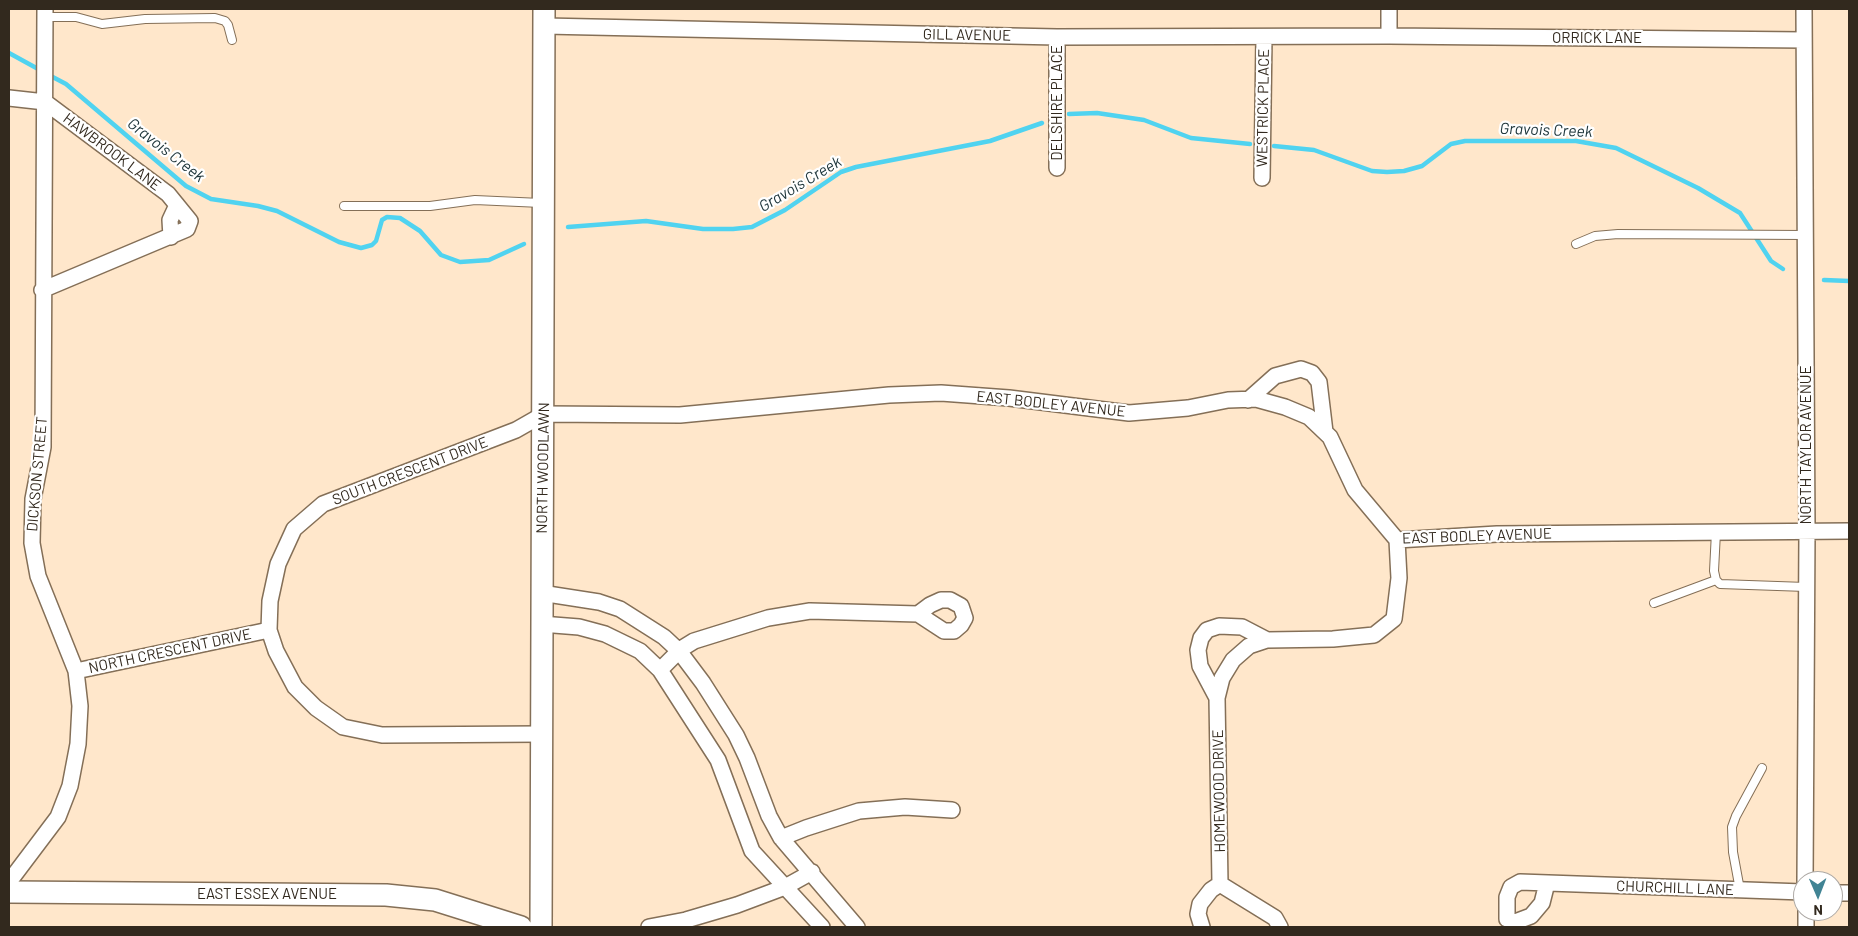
<!DOCTYPE html>
<html>
<head>
<meta charset="utf-8">
<style>
  body { margin:0 }
  #map { position:relative; width:1858px; height:936px; overflow:hidden; background:#ffe7cb; font-family:Barlow,sans-serif }
  canvas { display:block }
  .frame { position:absolute; inset:0; border:10px solid #32291e; pointer-events:none }
  .north { position:absolute; left:1793px; top:871px; width:50px; height:50px; box-sizing:border-box; background:#fff; border:1px solid #ada9a5; border-radius:50%; rotate:179deg; font-size:14px; font-weight:700; line-height:20px; text-align:center; color:#32291e }
  .north::after { content:''; display:block; margin:auto; width:18px; height:22px; background:#418494; clip-path:polygon(50% 0,100% 100%,50% 72%,0 100%) }
</style>
</head>
<body>
<div id="map">
<canvas width="1858" height="936"></canvas>
<div class="frame"></div>
<div class="north">N</div>
</div>
<script>
const g = document.querySelector('canvas').getContext('2d');
g.lineJoin = 'round';
function poly(rows) {
  const path = new Path2D();
  for (const r of rows) {
    path.moveTo(r[0], r[1]);
    for (let i = 2; i < r.length; i += 2) path.lineTo(r[i], r[i + 1]);
  }
  return path;
}
function trace(path, color, width, dash) {
  g.strokeStyle = color;
  g.lineWidth = width;
  g.lineCap = dash ? 'butt' : 'round';
  g.setLineDash(dash || []);
  g.stroke(path);
}
function label(font, color, halo, rows, align = 'center') {
  g.font = font + ' Barlow,sans-serif';
  g.lineWidth = 4.5;
  g.setLineDash([]);
  g.textBaseline = 'middle';
  g.strokeStyle = halo;
  g.fillStyle = color;
  for (const [text, x, y, turn = 0] of rows) {
    g.save();
    g.translate(x, y);
    g.rotate((+turn || 0) * Math.PI / 180);
    g.textAlign = isNaN(turn) ? turn : align;
    if (halo) g.strokeText(text, 0, 0);
    g.fillText(text, 0, 0);
    g.restore();
  }
}
const stream = poly([
  [9,53,40,70],
  [47,74,66,84,186,186,211,199,258,206,277,211,339,242,361,248,372,245,376,241,382,220,387,217,400,218,420,231,441,255,460,262,489,260,524,244],
  [1069,114,1097,113,1144,120,1191,138,1250,144],
  [1274,146,1314,150,1372,171,1387,172,1404,171,1422,166,1451,144,1465,141,1576,141,1616,148,1698,188,1740,213,1771,261,1783,269],
  [568,227,646,221,703,229,733,229,752,227,785,210,841,172,856,167,990,141,1042,123],
  [1824,280,1849,281]
]);
const lane = poly([
  [45,17,76,17,102,24,145,19,215,18,225,21,228,25,232,40],
  [344,206,430,206,475,200,541,203],
  [1576,244,1595,236,1618,234,1806,235],
  [1716,532,1714,571,1716,580,1720,584,1806,587],
  [1654,603,1716,580],
  [1740,890,1733,852,1732,827,1736,816,1762,768]
]);
const street = poly([
  [1804,9,1807,531,1805,881],
  [545,26,1057,37,1389,36,1804,40],
  [1389,36,1389,9],
  [9,98,45,102,168,194,190,221,187,229,42,290],
  [1057,168,1057,37],
  [1262,178,1264,37],
  [171,237,170,220,177,205],
  [1248,400,1275,376,1301,369,1312,373,1319,382,1325,432],
  [1397,540,1497,534,1849,531],
  [541,593,599,602,620,609,664,637,679,651,703,683,736,735,747,758,769,816,781,838,857,927],
  [541,624,579,627,605,634,640,651,660,670,718,760,752,851,822,927],
  [269,630,270,601,278,564,294,529,323,504,516,430,544,414,680,415,889,395,941,393,1009,398,1129,413,1188,408,1228,400,1256,399,1285,407,1309,417,1330,437,1355,490,1397,540],
  [660,670,681,649,694,641,768,618,810,611,918,614,930,605,941,600,950,600,961,606,965,618,961,625,954,631,944,631,918,614],
  [76,671,269,630,276,651,295,687,316,708,343,727,382,735,541,734],
  [1217,698,1200,666,1198,650,1201,638,1207,630,1219,626,1242,627,1267,640],
  [781,838,806,828,859,811,905,807,952,810],
  [9,882,58,817,70,786,78,744,80,706,76,671,38,576,32,543,33,499,43,447,45,9],
  [1547,883,1542,903,1531,916,1515,922,1507,919,1507,897,1511,887,1520,882,1803,892],
  [1220,884,1217,698,1222,678,1233,660,1249,646,1267,640,1333,639,1374,635,1394,619,1399,578,1397,540],
  [1220,884,1275,918,1280,927],
  [1833,893,1849,893],
  [1806,911,1806,927],
  [649,927,686,920,737,905,785,887,812,872],
  [1202,927,1198,914,1200,904,1211,890,1220,884]
]);
const secondary = poly([
  [9,892,386,895,435,900,521,927],
  [541,927,544,9]
]);
const streetNames = [
  ["GILL AVENUE",967,35,1],
  ["ORRICK LANE",1597,38],
  ["DELSHIRE PLACE",1057,103,-90],
  ["WESTRICK PLACE",1263,108,-89],
  ["HAWBROOK LANE",112,152,37],
  ["EAST BODLEY AVENUE",1051,404,6],
  ["NORTH TAYLOR AVENUE",1806,445,-90],
  ["NORTH WOODLAWN",543,468,-89],
  ["SOUTH CRESCENT DRIVE",410,471,-21],
  ["DICKSON STREET",37,474,-85],
  ["EAST BODLEY AVENUE",1477,536,-2],
  ["NORTH CRESCENT DRIVE",170,651,-12],
  ["HOMEWOOD DRIVE",1219,791,-91],
  ["CHURCHILL LANE",1675,888,2],
  ["EAST ESSEX AVENUE",267,894]
];
const waterNames = [
  ["Gravois Creek",1546,130,2],
  ["Gravois Creek",166,150,38],
  ["Gravois Creek",800,184,-31]
];
trace(stream, '#50d3f0', 4.5);
trace(lane, '#846f57', 10);
trace(street, '#846f57', 18);
trace(secondary, '#846f57', 24);
trace(lane, '#fff', 8);
trace(street, '#fff', 15);
trace(secondary, '#fff', 21);
label('15px', '#32291e', '#fff', streetNames);
label('italic 16px', '#20373c', '#fff', waterNames);
</script>
</body>
</html>
